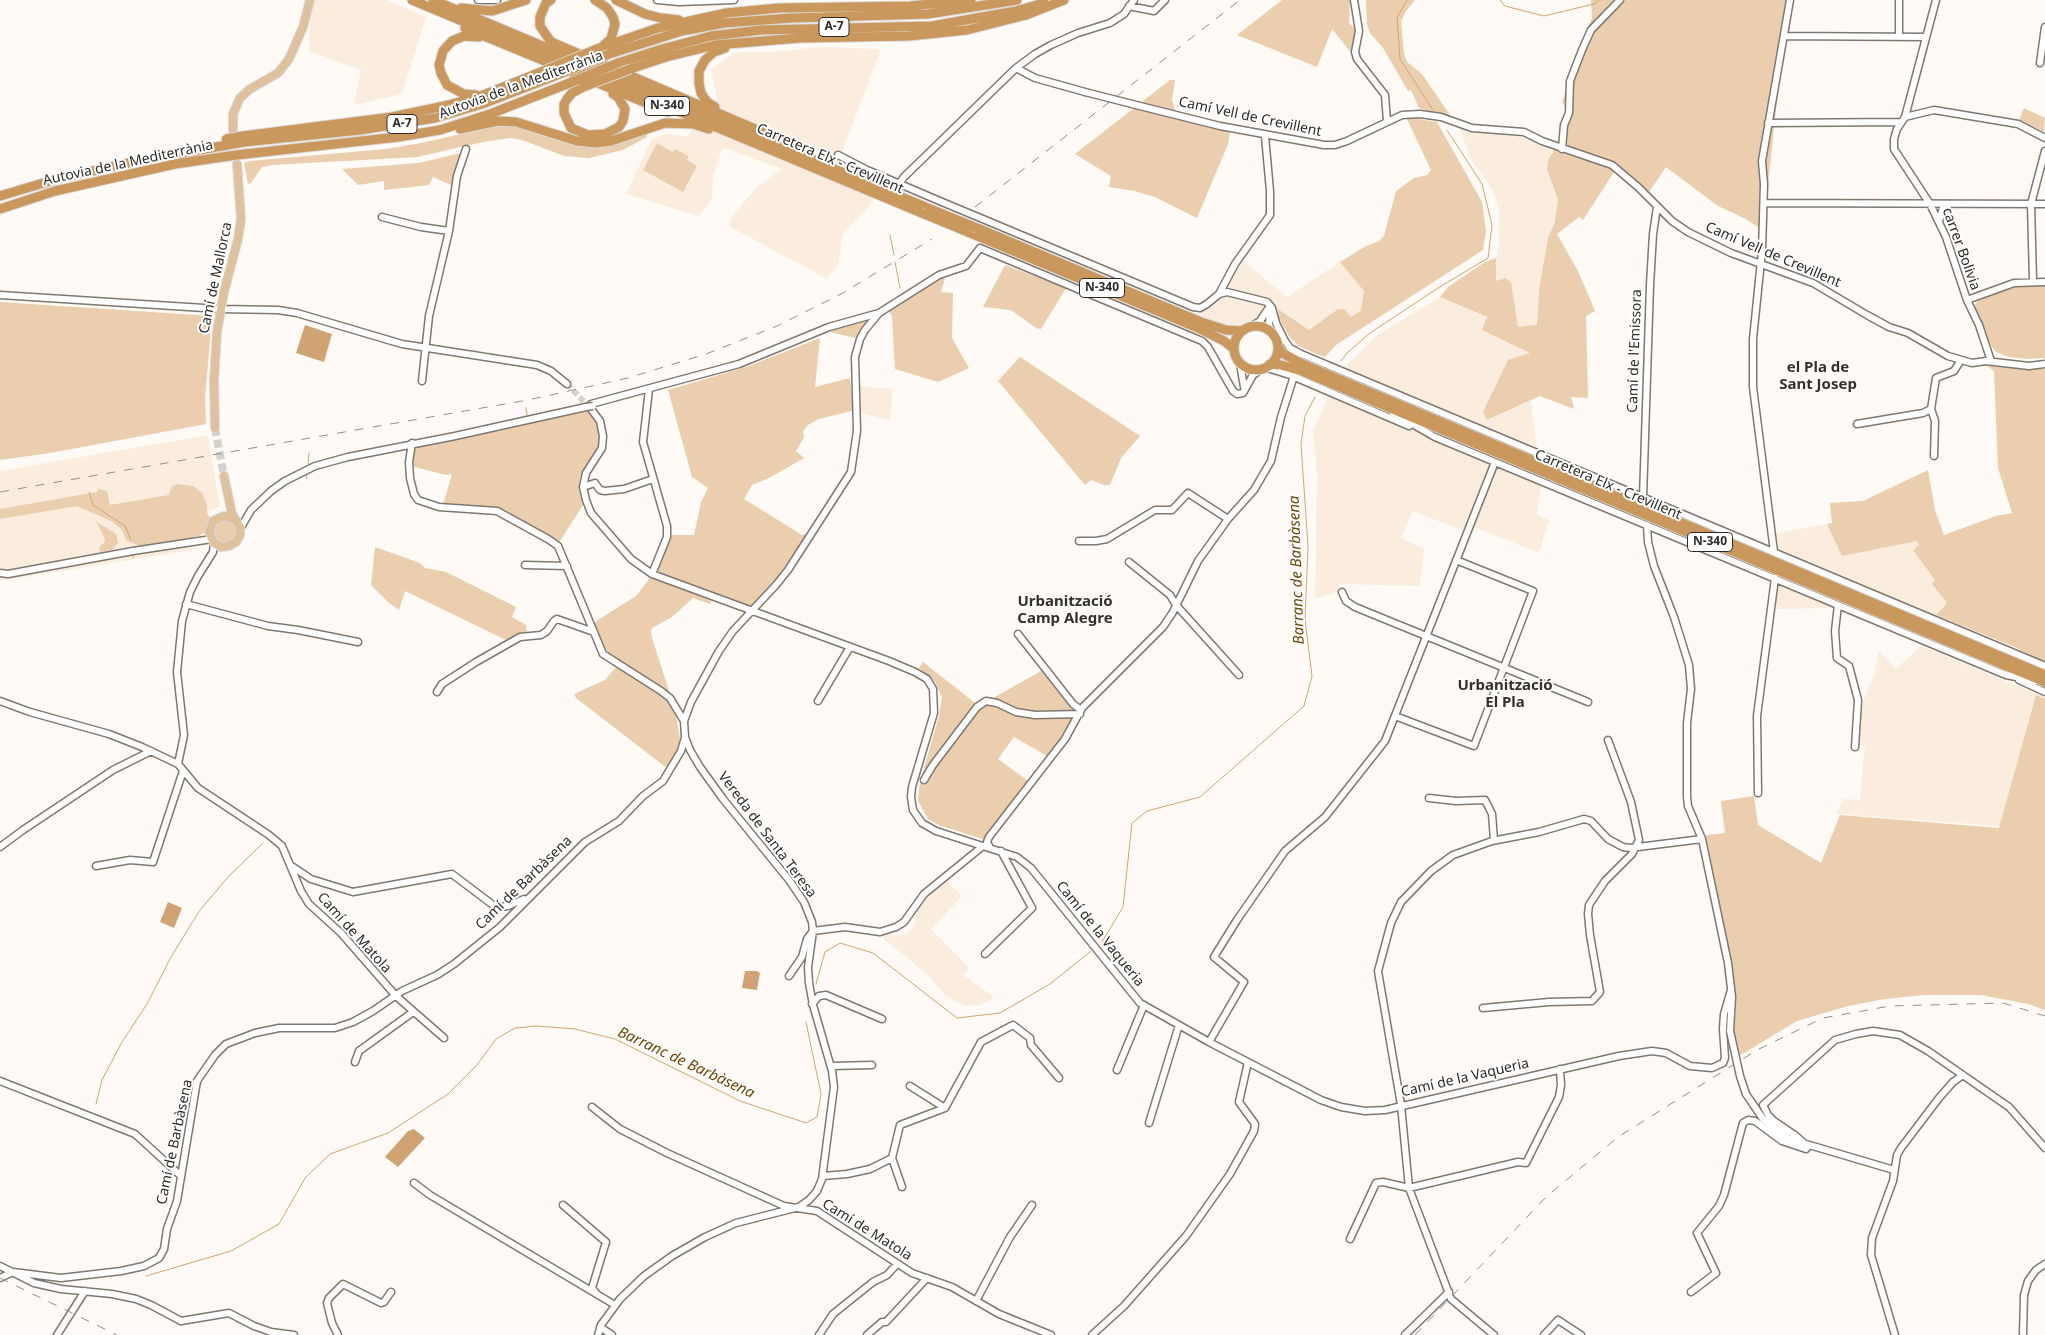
<!DOCTYPE html>
<html>
<head>
<meta charset="utf-8">
<style>
  body { margin:0 }
  canvas { display:block; background:#fffaf5 }
</style>
</head>
<body>
<canvas width="2045" height="1335"></canvas>
<script>
const g = document.querySelector('canvas').getContext('2d');
g.lineJoin = 'round';
function fill(path, color) {
  g.fillStyle = color;
  g.fill(path, 'evenodd');
}
function poly(rows) {
  const path = new Path2D();
  for (const r of rows) {
    if (r.length === 3) {
      path.moveTo(r[0] + r[2], r[1]);
      path.arc(r[0], r[1], r[2], 0, 2 * Math.PI);
      continue;
    }
    path.moveTo(r[0], r[1]);
    for (let i = 2; i < r.length; i += 2) path.lineTo(r[i], r[i + 1]);
  }
  return path;
}
function trace(path, color, width, dash) {
  g.strokeStyle = color;
  g.lineWidth = width;
  g.lineCap = dash ? 'butt' : 'round';
  g.setLineDash(dash || []);
  g.stroke(path);
}
function label(font, color, halo, rows, align = 'center') {
  g.font = font + ' "Noto Sans",sans-serif';
  g.lineWidth = 4;
  g.setLineDash([]);
  g.textBaseline = 'middle';
  g.strokeStyle = halo;
  g.fillStyle = color;
  for (const [text, x, y, turn = 0] of rows) {
    g.save();
    g.translate(x, y);
    g.rotate((+turn || 0) * Math.PI / 180);
    g.textAlign = isNaN(turn) ? turn : align;
    if (halo) g.strokeText(text, 0, 0);
    g.fillText(text, 0, 0);
    g.restore();
  }
}
const built = poly([
  [315,0,387,0,426,17,402,94,354,105,361,70,309,51,310,16],
  [819,47,881,49,839,160,878,179,871,204,842,235,839,263,827,279,729,226,732,217,754,190,782,169,724,148,722,149,713,176,712,198,699,216,626,194,652,139,664,134,687,136,717,100,711,69,736,52,772,52],
  [1460,128,1508,133,1529,138,1554,149,1548,160,1547,169,1558,200,1557,221,1539,290,1537,326,1518,328,1511,282,1496,282,1496,258,1499,243,1499,210,1495,194,1469,156],
  [1242,260,1287,297,1340,262,1365,291,1361,310,1351,317,1338,309,1309,330,1275,307,1269,301,1265,299,1263,316,1254,322,1235,328,1224,327,1200,317,1202,311,1223,295,1228,279],
  [1440,297,1487,318,1482,330,1531,353,1483,412,1487,420,1531,401,1541,486,1537,515,1549,520,1539,553,1474,527,1464,531,1413,511,1401,538,1424,549,1420,586,1339,584,1339,591,1315,599,1317,475,1313,431,1328,397,1348,363,1380,333],
  [860,386,893,389,890,420,861,413],
  [208,435,220,506,210,510,205,519,208,536,202,532,197,549,0,581,0,471],
  [1827,524,1842,556,1917,541,1919,545,1913,550,1936,580,1932,584,1947,603,1934,616,1771,546,1772,534],
  [1778,583,1835,608,1773,609],
  [1921,646,2045,697,2045,835,1998,826,1836,814,1843,799,1860,800,1865,746,1856,745,1862,704,1874,674,1879,651,1896,669],
  [946,880,962,896,931,929,969,968,963,975,994,997,981,1005,965,1006,946,996,928,975,883,938,883,933,897,936,907,934,916,924,915,915,919,907,929,895]
]);
const green = poly([
  [1282,0,1350,0,1349,23,1357,31,1359,39,1352,54,1332,29,1317,67,1237,35],
  [1366,0,1415,0,1406,11,1401,21,1404,54,1407,62,1422,74,1452,118,1419,108,1411,90,1408,91,1383,48,1370,33,1367,24],
  [1591,0,1790,0,1784,36,1763,231,1746,219,1718,206,1666,167,1645,198,1614,172,1583,220,1579,217,1557,234,1579,273,1595,311,1586,316,1588,398,1571,397,1574,409,1540,396,1487,420,1483,412,1508,360,1530,353,1482,330,1487,317,1440,297,1448,287,1485,262,1496,258,1496,281,1505,278,1511,282,1518,327,1537,325,1539,290,1548,238,1555,222,1558,200,1547,169,1548,160,1558,144,1566,108,1562,102,1577,55,1592,18],
  [1170,80,1175,80,1172,100,1176,112,1231,125,1228,144,1197,218,1155,197,1135,191,1109,187,1111,176,1075,154],
  [2024,108,2045,118,2044,132,2019,120],
  [1406,117,1437,122,1482,202,1486,231,1483,250,1336,345,1325,357,1314,353,1299,346,1289,336,1279,318,1278,309,1309,330,1338,309,1344,309,1351,317,1361,310,1364,291,1340,262,1366,246,1379,241,1384,236,1396,191,1414,178,1427,175,1431,170],
  [496,126,519,127,568,143,597,148,612,146,647,134,647,137,623,150,589,158,564,156,522,140,511,138,483,142,417,157,273,165,262,167,251,183,248,184,244,163,250,161,386,149,421,143],
  [657,143,673,152,675,149,689,156,687,160,697,166,683,192,643,170],
  [461,153,453,186,433,177,429,185,384,190,384,181,358,185,342,169,419,163],
  [1005,265,1066,288,1041,329,1036,328,1011,310,983,307],
  [943,277,945,279,941,292,953,293,952,338,969,368,938,382,895,369,892,316,889,311],
  [2020,286,2045,286,2045,358,2028,359,2009,357,1996,352,1990,344,1975,308,1975,304,1978,301,2004,290],
  [0,302,212,316,205,398,206,424,50,453,0,460],
  [869,320,855,338,830,332,836,329],
  [820,338,815,387,850,378,853,408,851,411,819,419,808,425,803,431,804,437,796,451,804,458,769,478,752,485,744,499,802,535,807,534,777,578,745,612,712,600,710,604,693,598,672,617,652,628,651,631,652,638,670,694,656,683,611,656,601,643,593,623,636,596,650,578,671,535,694,535,701,502,708,488,692,477,668,390,749,366],
  [1020,357,1140,436,1121,458,1110,485,1104,485,1091,480,1085,485,998,381],
  [1984,364,2000,364,2019,369,2045,369,2045,664,2017,648,1936,615,1947,603,1932,584,1935,580,1913,550,1919,545,1917,541,1842,556,1827,524,1832,523,1830,503,1863,501,1928,470,1935,510,1944,535,1996,516,2012,513,1998,468,1994,371],
  [587,409,595,419,600,431,599,447,582,472,579,482,579,491,583,505,558,544,488,510,443,505,452,474,446,475,411,466,415,447],
  [177,484,193,486,202,493,207,505,207,513,212,521,208,531,198,536,142,547,126,540,122,530,113,522,77,506,0,519,0,509,97,492,98,489,107,491,110,505,169,495,172,486],
  [231,518,239,530,233,543,217,543,211,529,214,522],
  [96,521,116,534,118,543,112,550,100,552,99,547,104,543,105,539],
  [375,547,420,563,425,568,446,572,516,607,512,617,526,625,527,632,525,635,508,641,405,591,399,610,389,603,371,585],
  [923,662,975,703,981,699,993,698,1043,670,1081,706,1064,737,1049,757,1014,737,998,759,1028,781,985,840,939,825,928,819,918,801,920,782,939,716,942,697,935,682,919,668],
  [616,667,657,691,668,700,676,716,681,743,668,769,576,698,574,694,605,680],
  [2036,695,2045,699,2045,1010,2028,1004,1981,995,1923,995,1885,999,1848,1006,1797,1021,1739,1056,1734,1035,1736,1007,1732,964,1706,835,1725,833,1721,801,1754,796,1758,825,1821,863,1840,815,1999,828]
]);
const water = poly([
  [305,325,332,334,324,362,296,353],
  [168,902,182,908,174,928,160,922],
  [745,971,757,971,760,973,757,990,742,988],
  [414,1129,425,1138,398,1167,385,1157,408,1131]
]);
const stream = poly([
  [1407,0,1397,18,1400,59,1433,110],
  [1500,0,1505,6,1544,16,1594,4,1599,0],
  [890,235,894,255],
  [895,262,900,288],
  [1341,361,1347,353,1370,333,1438,288,1488,258,1492,225,1482,184,1447,130],
  [526,408,527,415],
  [308,464,309,453],
  [306,473,307,479],
  [89,492,93,505,125,526,131,540],
  [133,554,133,558],
  [1102,942,1123,907,1132,823,1147,811,1200,797,1304,706,1312,676,1305,619,1308,546,1301,444,1305,416,1315,397],
  [816,984,825,952,840,943,873,953,957,1018,1000,1013,1050,984,1091,951],
  [96,1104,102,1080,122,1042,147,1004,171,957,200,910,229,876,263,843],
  [146,1276,231,1251,279,1224,305,1178,330,1154,388,1133,448,1094,477,1065,496,1039,515,1028,537,1026,575,1029,615,1039,740,1101,806,1123,817,1117,821,1094,806,1022]
]);
const minorTunnel = poly([
  [567,384,590,408]
]);
const majorTunnel = poly([
  [215,428,224,476]
]);
const minor = poly([
  [478,0,497,0],
  [657,0,679,2,734,0],
  [1354,0,1359,31,1355,52,1357,59,1385,95,1387,121],
  [1936,0,1905,117,1897,129,1894,139,1894,149,1930,204,1946,237,1967,300,1979,325,1991,361],
  [1129,6,1154,11,1165,0],
  [1784,36,1926,37],
  [1899,36,1899,0],
  [2040,63,2045,27],
  [1016,68,1035,78,1085,92],
  [1140,106,1220,126,1324,145,1335,145,1347,141,1402,115,1420,114,1441,117,1472,128,1524,132,1542,141,1612,165,1638,187,1672,221,1688,232,1731,253,1813,283,1867,315,1889,327,1908,333,1948,356,1972,363,1986,361,2029,366,2045,364],
  [1905,117,1934,110,2018,124,2045,138],
  [1768,123,1901,122],
  [1562,149,1564,125,1569,113,1570,81,1582,50,1591,30,1620,0],
  [838,155,867,170,942,202],
  [899,184,904,177,1016,68,1035,54,1051,45,1078,33,1110,23,1124,14,1134,0],
  [1764,203,2045,204],
  [382,217,421,227,449,231],
  [1939,221,1943,208,1949,205],
  [990,222,1193,307,1200,308,1207,304,1219,294,1227,292,1267,302,1272,308,1276,323,1285,341,1290,348,1301,354,2045,666],
  [2033,281,2031,204,2045,151],
  [1219,294,1235,264,1270,215,1270,191,1265,136],
  [0,295,220,309,278,310,297,313,402,344,537,365,551,371,567,384],
  [1967,300,2014,283,2045,282],
  [1270,307,1269,324,1272,334],
  [1252,326,1260,321,1268,309],
  [1240,364,1244,387],
  [1267,368,1290,375,1409,426],
  [422,381,429,316,449,231,457,176,466,149],
  [649,389,643,442,667,526,667,537,652,574],
  [591,404,739,364,829,327,879,313,939,275,966,266,980,248,1202,341,1208,347,1233,391,1237,394,1243,393,1253,375,1260,370],
  [591,409,600,421,603,436,602,448,586,473,583,487,586,500,591,513,631,559,652,574,889,661,915,672,927,679,933,689,934,713,912,787,911,797,913,810,922,823,936,831,1017,857,1031,868,1140,1003,1209,1042,1321,1100,1341,1107,1365,1111,1385,1110,1619,1056,1652,1051,1666,1053,1690,1066,1712,1068,1723,1063,1725,1058,1723,1029,1724,1014,1731,990],
  [1931,409,1935,421,1934,456],
  [1393,413,1435,437,2006,675,2036,681],
  [1857,424,1923,413,1931,409,1936,378,1954,371,1961,360],
  [412,443,409,462,410,478,414,494,418,500,439,507,497,511,548,539,558,546,603,654,661,691,670,698,684,721],
  [583,487,595,483,600,490,605,491,624,489,653,479],
  [1643,498,1650,285,1653,234,1657,207],
  [1647,525,1648,542,1654,566,1674,617,1689,665,1691,689,1687,723,1687,797,1688,806,1702,839,1728,963,1732,997,1730,1031],
  [240,529,251,510,271,491,285,481,315,466,348,457,455,436,586,407],
  [1079,541,1096,541,1107,539,1155,510,1172,510,1188,493,1228,519],
  [1774,552,1753,387,1753,339,1762,251,1764,184,1762,161,1790,0],
  [1129,562,1170,595,1176,605,1239,675],
  [525,565,567,566],
  [0,573,8,574,133,551,212,539],
  [1342,592,1346,601,1355,607,1588,702],
  [186,604,268,626,298,630,358,642],
  [1838,605,1835,631,1837,658,1849,666,1858,700,1855,747],
  [1018,634,1073,704,1081,710],
  [2019,680,2045,692],
  [437,692,442,684,476,662,520,637,541,635,547,631,554,621,557,619,594,632],
  [0,701,30,712,109,734,142,747,178,764,198,788,269,835,282,846,301,891,309,904,341,933,396,996,444,1038],
  [818,701,850,647],
  [1395,716,1474,746,1533,591,1456,560],
  [178,764,184,735,177,672,182,621,190,592,198,576,213,552,214,543],
  [924,780,933,765,977,707,986,701,997,703,1016,712,1035,715,1080,714],
  [1758,793,1757,716,1775,578],
  [1429,798,1456,801,1485,800,1492,814,1494,840],
  [0,847,23,830,113,770,151,751],
  [990,848,987,842,989,837,1065,739,1082,708,1163,627,1173,612,1198,561,1228,519,1254,490,1271,461,1281,417,1294,376],
  [96,866,130,860,153,862,183,771],
  [293,867,311,879,353,892,452,874,493,905,499,907,508,906,524,899],
  [985,954,1032,908,1001,851],
  [789,976,802,957,807,939,813,931,845,927,880,932,896,927,904,922,924,894,983,846],
  [812,1004,819,996,826,995,882,1019],
  [1483,1008,1549,1002,1592,1001,1600,992,1590,935,1588,914,1589,905,1605,881,1632,854,1639,840,1631,802,1608,740],
  [1209,1042,1244,982,1214,957,1237,920,1285,851,1325,817,1385,741,1495,462],
  [355,1062,359,1051,413,1012],
  [831,1066,872,1065],
  [1117,1070,1144,1005],
  [0,1081,135,1134,181,1176],
  [910,1086,945,1108],
  [1746,1094,1763,1119,1789,1139,1894,1170],
  [592,1107,620,1129,667,1153,784,1206,817,1211,912,1273,952,1287,999,1314,1051,1335],
  [1149,1123,1179,1025],
  [1806,1145,1796,1136,1774,1121,1768,1115,1763,1105,1835,1040,1856,1034,1873,1031,1900,1035,1928,1051,2009,1107,2045,1148],
  [892,1158,902,1187],
  [823,1176,847,1174,870,1169,892,1158,900,1125,945,1108,981,1042,1013,1025,1030,1038,1031,1045,1059,1078],
  [414,1183,430,1195,615,1305],
  [563,1205,606,1242,592,1288,596,1293],
  [1350,1239,1376,1183,1383,1182,1409,1188,1518,1162,1526,1163,1559,1097,1561,1085,1560,1069],
  [0,1266,34,1283,61,1289,112,1294,136,1299,151,1305,181,1321,229,1313,254,1326,271,1332,294,1335],
  [13,1272,61,1278,121,1271,144,1266,159,1258,164,1249,167,1229,177,1201,197,1081,215,1055,226,1044,255,1033,279,1028,335,1028,353,1022,373,1011,402,991,437,975,454,964,500,927,585,842,619,821,643,796,663,781,681,751,685,738],
  [0,1278,13,1272],
  [1691,1292,1716,1273,1697,1233,1719,1206,1724,1195,1743,1123,1748,1120,1755,1121,1782,1141,1806,1149,1809,1145],
  [976,1301,1010,1237,1032,1205],
  [600,1327,612,1335],
  [57,1335,85,1291],
  [338,1335,332,1323,327,1303,329,1298,343,1284,381,1303,384,1302,391,1292],
  [598,1335,601,1325,620,1299,644,1276,672,1256,705,1237,736,1223,799,1207,809,1200,817,1191,822,1179,834,1087,832,1071,813,1005,809,983,808,967,813,931,812,922,804,902,789,880,723,799,700,767,690,750,685,737,684,721,691,702,719,651,733,631,776,585,788,570,851,472,857,431,855,357,860,339,865,330,879,313],
  [819,1335,833,1314,873,1282,887,1275,897,1264],
  [867,1335,882,1322,886,1322,927,1278],
  [1092,1335,1124,1306,1186,1236,1230,1174,1254,1131,1255,1124,1239,1102,1248,1062],
  [1405,1335,1449,1292],
  [1494,1335,1451,1299,1409,1188,1401,1105,1378,971,1391,923,1401,902,1431,871,1453,855,1492,841,1539,832,1584,819,1591,821,1608,839,1623,847,1630,848,1702,839],
  [1544,1335,1558,1320,1581,1335],
  [1895,1335,1871,1255,1872,1238,1893,1181,1897,1155,1901,1148,1939,1098,1953,1082,1963,1075],
  [2023,1335,2024,1295,2028,1281,2036,1270,2045,1264]
]);
const major = poly([
  [233,132,233,114,240,98,250,89,278,73,289,59,303,27,310,0],
  [215,428,214,380,217,332,224,292,238,239,241,219,237,164],
  [224,476,232,514,240,527,240,535,236,542,229,546,221,547,214,543,209,532,213,521,224,516,236,520]
]);
const highway = poly([
  [412,0,922,213],
  [433,0,930,209],
  [551,0,546,3,540,17,540,26,551,42,795,146],
  [595,0,607,8,613,17,615,24,611,39,604,45],
  [616,0,645,14,661,18,679,20],
  [461,8,492,11,526,0],
  [465,28,668,112],
  [597,49,658,28,726,13,779,8,910,6,971,0],
  [609,54,682,31,724,23,791,18,928,14,1017,0],
  [618,63,662,49,711,36,761,30,932,26,1016,11,1044,3],
  [630,69,666,57,715,45,800,38,909,36,967,30,1026,15,1064,0],
  [583,87,572,93,567,99,564,104,564,113,571,128,588,135,605,134,619,127,623,121,625,109,618,97,613,94],
  [476,95,464,94,447,85,441,73,439,65,443,51,452,41,464,36,479,37],
  [715,107,707,102,701,93,699,83,699,71,705,60,714,52,725,48],
  [460,129,498,121,516,122,577,141,596,143,611,141,665,123,693,124,709,129],
  [243,136,392,117,449,105,486,94,541,72],
  [244,142,360,130,435,118,482,104,552,77],
  [245,154,398,137,440,130,490,114,567,84],
  [0,196,57,179,133,162,227,145],
  [0,209,55,191,175,164,229,156],
  [977,228,1201,322,1226,330,1242,331],
  [968,232,1198,328,1224,341,1234,349],
  [1256,348,22],
  [1278,348,1284,354,1302,364,2045,675],
  [1270,364,1281,365,1302,371,2045,682]
]);
const rail = poly([
  [975,207,1240,0],
  [0,492,528,400,628,378,706,354,777,326,841,294,932,239],
  [0,1278,117,1335],
  [1415,1335,1546,1197,1618,1137,1757,1050,1823,1018,1890,1006,2003,1003,2045,1016]
]);
const minorBridge = poly([
  [1085,92,1140,106],
  [942,202,990,222],
  [586,407,593,406],
  [1730,1031,1740,1076,1746,1094]
]);
const highwayBridge = poly([
  [541,72,597,49],
  [552,77,609,54],
  [567,84,618,63],
  [583,87,630,69],
  [226,139,243,136],
  [227,145,244,142],
  [229,156,245,154],
  [930,209,977,228],
  [922,213,968,232]
]);
const shields = [
  [834,27,30],
  [667,106,45],
  [402,124,30],
  [1102,288,45],
  [1710,542,45]
];
const shieldNames = [
  ["A-7",834,27],
  ["N-340",667,106],
  ["A-7",402,124],
  ["N-340",1102,288],
  ["N-340",1710,542]
];
const streetNames = [
  ["Autovia de la Mediterrània",521,85,-20],
  ["Camí Vell de Crevillent",1250,117,12],
  ["Carretera Elx - Crevillent",830,159,23],
  ["Autovia de la Mediterrània",128,163,-12],
  ["carrer Bolivia",1961,249,70],
  ["Camí Vell de Crevillent",1773,255,23],
  ["Camí de Mallorca",216,278,-78],
  ["Camí de l'Emissora",1635,351,-88],
  ["Carretera Elx - Crevillent",1608,485,23],
  ["Vereda de Santa Teresa",767,835,53],
  ["Camí de Barbàsena",524,883,-44],
  ["Camí de Matola",354,933,48],
  ["Camí de la Vaqueria",1100,934,51],
  ["Camí de la Vaqueria",1465,1078,-13],
  ["Camí de Barbàsena",175,1142,-78],
  ["Camí de Matola",867,1230,32]
];
const neighbourhoodNames = [
  ["el Pla de",1818,368],
  ["Sant Josep",1818,385],
  ["Urbanització",1065,602],
  ["Camp Alegre",1065,619],
  ["Urbanització",1505,686],
  ["El Pla",1505,703]
];
const waterNames = [
  ["Barranc de Barbàsena",1297,570,-92],
  ["Barranc de Barbàsena",686,1063,25]
];
fill(built, '#faedde');
fill(green, '#eacead');
fill(water, '#d0a472');
trace(stream, '#d0a472', 1);
trace(minorTunnel, '#d5d1cc', 6, [6, 3]);
trace(majorTunnel, '#d5d1cc', 8, [8, 4]);
trace(minor, '#7e7870', 9);
trace(major, '#d9d9d8', 10);
trace(highway, '#d9d9d8', 11);
trace(minor, '#fff', 6);
trace(major, '#dfc19e', 8);
trace(highway, '#ca985d', 9);
trace(rail, '#918e89', 1, [9, 9]);
trace(minorBridge, '#7e7870', 9, []);
trace(highwayBridge, '#d9d9d8', 11, []);
trace(minorBridge, '#fff', 6);
trace(highwayBridge, '#ca985d', 9);
for (const [x, y, w] of shields) {
  const box = new Path2D();
  box.roundRect(x - w / 2, y - 9.5, w, 19, 4);
  g.fillStyle = '#fff';
  g.fill(box);
  trace(box, '#2d2b27', 1);
}
label('bold 12px', '#2d2b27', null, shieldNames);
label('14px', '#2d2b27', '#fff', streetNames);
label('bold 15px', '#36302a', '#fff', neighbourhoodNames);
label('italic 15px', '#704706', '#fff', waterNames);
</script>
</body>
</html>
